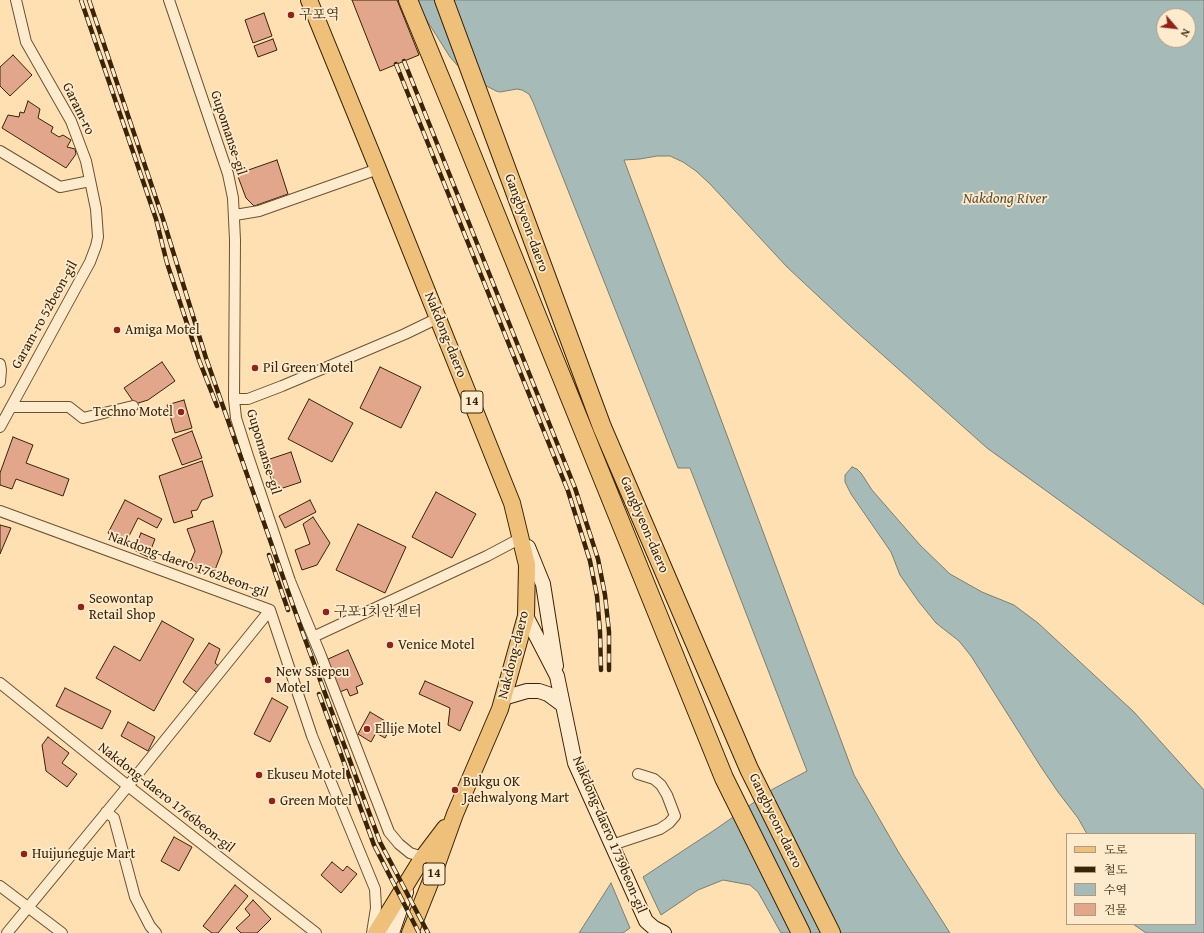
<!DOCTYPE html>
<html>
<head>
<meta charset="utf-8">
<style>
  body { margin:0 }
  #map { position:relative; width:1204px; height:933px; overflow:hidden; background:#fee0b3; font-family:"Gentium Book Plus","Noto Serif KR",serif }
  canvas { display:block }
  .legend { position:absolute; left:1066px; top:833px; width:130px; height:92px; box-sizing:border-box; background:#feebce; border:1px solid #b09b7e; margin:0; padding:5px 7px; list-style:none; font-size:12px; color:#3a2306 }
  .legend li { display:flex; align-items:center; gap:8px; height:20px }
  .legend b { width:20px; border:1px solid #b09b7e }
  .north { position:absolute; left:1156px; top:8px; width:40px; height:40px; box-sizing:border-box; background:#feebce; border:1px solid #b09b7e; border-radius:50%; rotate:118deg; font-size:11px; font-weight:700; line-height:16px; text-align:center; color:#3a2306 }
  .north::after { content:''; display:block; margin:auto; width:14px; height:18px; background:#8f2418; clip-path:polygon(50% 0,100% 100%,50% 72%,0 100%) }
</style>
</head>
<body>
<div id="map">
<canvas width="1204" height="933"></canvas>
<ul class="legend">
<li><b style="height:5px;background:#efc07a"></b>도로</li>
<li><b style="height:5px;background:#3a2306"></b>철도</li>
<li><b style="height:11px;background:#a6bab8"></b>수역</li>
<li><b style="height:11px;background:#e2a68d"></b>건물</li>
</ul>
<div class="north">N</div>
</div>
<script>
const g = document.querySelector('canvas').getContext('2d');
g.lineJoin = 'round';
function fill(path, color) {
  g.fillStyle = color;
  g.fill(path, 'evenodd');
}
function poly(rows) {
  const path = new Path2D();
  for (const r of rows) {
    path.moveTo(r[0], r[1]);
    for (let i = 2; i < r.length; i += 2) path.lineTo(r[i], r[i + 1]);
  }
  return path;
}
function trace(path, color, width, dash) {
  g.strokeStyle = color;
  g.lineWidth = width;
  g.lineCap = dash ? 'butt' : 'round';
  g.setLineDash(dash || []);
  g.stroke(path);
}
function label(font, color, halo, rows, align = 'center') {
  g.font = font + ' "Gentium Book Plus","Noto Serif KR",serif';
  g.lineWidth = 3.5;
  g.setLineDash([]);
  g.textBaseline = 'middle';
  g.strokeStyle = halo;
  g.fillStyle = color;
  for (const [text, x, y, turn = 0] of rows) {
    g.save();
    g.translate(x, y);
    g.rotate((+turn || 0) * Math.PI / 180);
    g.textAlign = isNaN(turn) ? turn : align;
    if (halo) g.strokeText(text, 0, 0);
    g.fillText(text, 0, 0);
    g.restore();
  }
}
const water = poly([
  [414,0,1204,0,1204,605,987,448,849,325,787,267,710,184,696,171,683,162,670,156,657,156,640,159,624,160,854,775,899,853,950,933,781,933,758,892,750,885,723,880,698,890,661,915,643,877,716,829,773,789,807,771,690,468,678,468,533,102,529,94,522,90,517,89,500,92,496,91,466,75,450,57,414,0],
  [1164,16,1188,16,1188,40,1164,40,1164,16],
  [852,467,857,469,861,473,872,490,920,545,950,574,982,592,1014,605,1038,623,1134,712,1204,790,1204,933,1146,933,1133,924,1195,924,1195,834,1087,834,1078,818,1058,792,1041,767,971,656,959,641,936,623,919,602,900,575,891,552,851,494,845,482,845,475,852,467],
  [611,883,630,928,623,933,579,933,611,883]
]);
const building = poly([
  [352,0,397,0,419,55,380,71,352,0],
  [264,13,272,36,253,43,245,20,264,13],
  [273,39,277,50,258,57,254,46,273,39],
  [13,55,32,75,10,96,0,86,0,67,13,55],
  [28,101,40,109,38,118,53,127,51,132,59,137,63,135,71,140,67,147,75,149,76,154,66,168,2,128,8,115,19,117,20,112,24,113,28,101],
  [277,160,288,194,254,206,246,198,237,174,277,160],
  [162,362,175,381,148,400,135,404,124,388,162,362],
  [380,367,421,387,401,428,360,408,380,367],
  [309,399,353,423,332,462,288,439,309,399],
  [184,400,192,428,175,433,167,405,184,400],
  [192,431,202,458,182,465,172,439,192,431],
  [13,437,33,445,26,463,69,479,63,496,16,479,12,489,0,485,0,473,13,437],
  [291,452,301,482,277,490,267,460,291,452],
  [202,461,213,496,202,500,197,510,191,511,193,517,174,523,159,476,202,461],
  [436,492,476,514,452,558,412,537,436,492],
  [125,500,162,519,157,528,138,518,126,542,108,533,125,500],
  [310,500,316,512,285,528,279,516,310,500],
  [313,517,330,543,317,565,302,570,295,550,310,544,303,524,313,517],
  [213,521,222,552,213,575,189,565,195,551,187,529,213,521],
  [358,524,406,547,385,593,336,570,358,524],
  [0,525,11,528,0,554,0,525],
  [141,533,155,539,148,557,134,550,141,533],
  [162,621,194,639,154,711,96,678,114,646,140,661,162,621],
  [209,643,220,649,215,663,220,667,199,694,183,682,209,643],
  [348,650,363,684,356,687,358,693,350,696,347,689,340,692,326,660,348,650],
  [425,681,473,702,460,731,448,725,450,708,419,694,425,681],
  [65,688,111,711,102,729,56,706,65,688],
  [272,698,288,707,270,742,254,734,272,698],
  [370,712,392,725,385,738,376,733,371,742,358,734,370,712],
  [128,722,155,737,148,751,121,736,128,722],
  [48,737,69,753,62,763,77,774,67,787,46,771,42,745,48,737],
  [174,837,192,847,179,871,161,861,174,837],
  [332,862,343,871,347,866,357,874,341,893,321,875,332,862],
  [235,885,248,896,218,933,212,933,203,926,235,885],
  [253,900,271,919,257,933,241,933,236,928,250,915,245,909,253,900]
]);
const street = poly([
  [169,0,228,174,233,198,235,240,234,399,236,418,248,456,290,581,321,656,389,832,399,844,410,853,423,857],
  [0,151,60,187,90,181],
  [235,215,259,211,378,169],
  [0,364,1,370,0,382],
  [234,399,248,399,282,386,405,334,438,318],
  [11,407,69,407,83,418,133,406],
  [0,427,90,262,96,246,98,237,96,209,86,161,71,121,26,42,16,0],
  [0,511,270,610,312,736,375,889,376,908,372,933],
  [313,637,487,556,521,538],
  [0,683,128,786,316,933],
  [106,812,114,818,135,897,150,926,156,933],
  [612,845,660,829,669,823,675,816,667,795,661,785,654,779,638,774],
  [0,886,62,933],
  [7,933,128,786,270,610]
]);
const secondary = poly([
  [528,547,543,584,556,666],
  [526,616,557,676,575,763,646,921,654,928,664,933],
  [503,698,527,691,539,691,548,694,563,705],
  [392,933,406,892]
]);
const primary = poly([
  [309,0,378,169,512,503,527,565,526,616,500,709,455,814,432,878,410,933],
  [376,933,423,857,445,828]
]);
const highway = poly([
  [408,0,458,121,724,778,801,933],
  [444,0,602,427,749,769,831,933]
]);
const rail = poly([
  [81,0,156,219,167,263,199,360,217,406],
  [89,0,163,219,206,358,302,631,380,842,428,933],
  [404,61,575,488,598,559,605,595,609,632,609,670],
  [396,64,568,491,590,561,597,596,600,632,601,670],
  [269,555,288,610],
  [319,694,374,845,419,933]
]);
const markers = [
  [291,15,4,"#8f2418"],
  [117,330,4,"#8f2418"],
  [255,368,4,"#8f2418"],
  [181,412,4,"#8f2418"],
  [81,607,4,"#8f2418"],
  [326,612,4,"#8f2418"],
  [390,645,4,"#8f2418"],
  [268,680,4,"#8f2418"],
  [367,729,4,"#8f2418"],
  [259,775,4,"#8f2418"],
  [455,790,4,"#8f2418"],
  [272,801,4,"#8f2418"],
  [24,854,4,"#8f2418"]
];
const shields = [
  [472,402,22],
  [434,874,22]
];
const shieldNames = [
  ["14",472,402],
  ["14",434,874]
];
const poiNames = [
  ["구포역",299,15],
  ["Amiga Motel",125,330],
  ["Pil Green Motel",263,368],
  ["Techno Motel",173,412,"right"],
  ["Seowontap",89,599],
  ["Retail Shop",89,615],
  ["구포1치안센터",334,612],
  ["Venice Motel",398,645],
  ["New Ssiepeu",276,672],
  ["Motel",276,688],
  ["Ellije Motel",375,729],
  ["Ekuseu Motel",267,775],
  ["Bukgu OK",463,782],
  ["Jaehwalyong Mart",463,798],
  ["Green Motel",280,801],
  ["Huijuneguje Mart",32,854]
];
const streetNames = [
  ["Garam-ro",78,109,64],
  ["Gupomanse-gil",228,133,72],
  ["Gangbyeon-daero",526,223,70],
  ["Garam-ro 52beon-gil",45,315,-61],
  ["Nakdong-daero",445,335,68],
  ["Gupomanse-gil",263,452,73],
  ["Gangbyeon-daero",644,525,67],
  ["Nakdong-daero 1762beon-gil",188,565,20],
  ["Nakdong-daero",514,655,-76],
  ["Nakdong-daero 1766beon-gil",166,798,38],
  ["Gangbyeon-daero",775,821,64],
  ["Nakdong-daero 1739beon-gil",609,835,67]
];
const waterNames = [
  ["Nakdong River",1005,199]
];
fill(water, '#a6bab8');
trace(water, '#7b7e71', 1);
fill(building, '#e2a68d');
trace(building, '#3a2306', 1);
trace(street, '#6b5231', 12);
trace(secondary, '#3a2306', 16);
trace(primary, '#3a2306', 18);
trace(highway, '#3a2306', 20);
trace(street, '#feebce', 10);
trace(secondary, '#feebce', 14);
trace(primary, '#efc07a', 16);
trace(highway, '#efc07a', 18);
trace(rail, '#3a2306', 4.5);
trace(rail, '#feebce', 3, [9]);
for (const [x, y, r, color] of markers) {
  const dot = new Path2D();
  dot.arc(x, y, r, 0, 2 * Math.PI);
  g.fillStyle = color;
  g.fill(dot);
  trace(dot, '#feebce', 1.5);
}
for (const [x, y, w] of shields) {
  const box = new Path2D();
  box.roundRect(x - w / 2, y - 11, w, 22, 3);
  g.fillStyle = '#feebce';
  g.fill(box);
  trace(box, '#3a2306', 1);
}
label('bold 13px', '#3a2306', null, shieldNames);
label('14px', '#3a2306', '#feebce', poiNames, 'left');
label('14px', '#3a2306', '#feebce', streetNames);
label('italic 15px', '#5a503b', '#feebce', waterNames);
</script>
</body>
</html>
